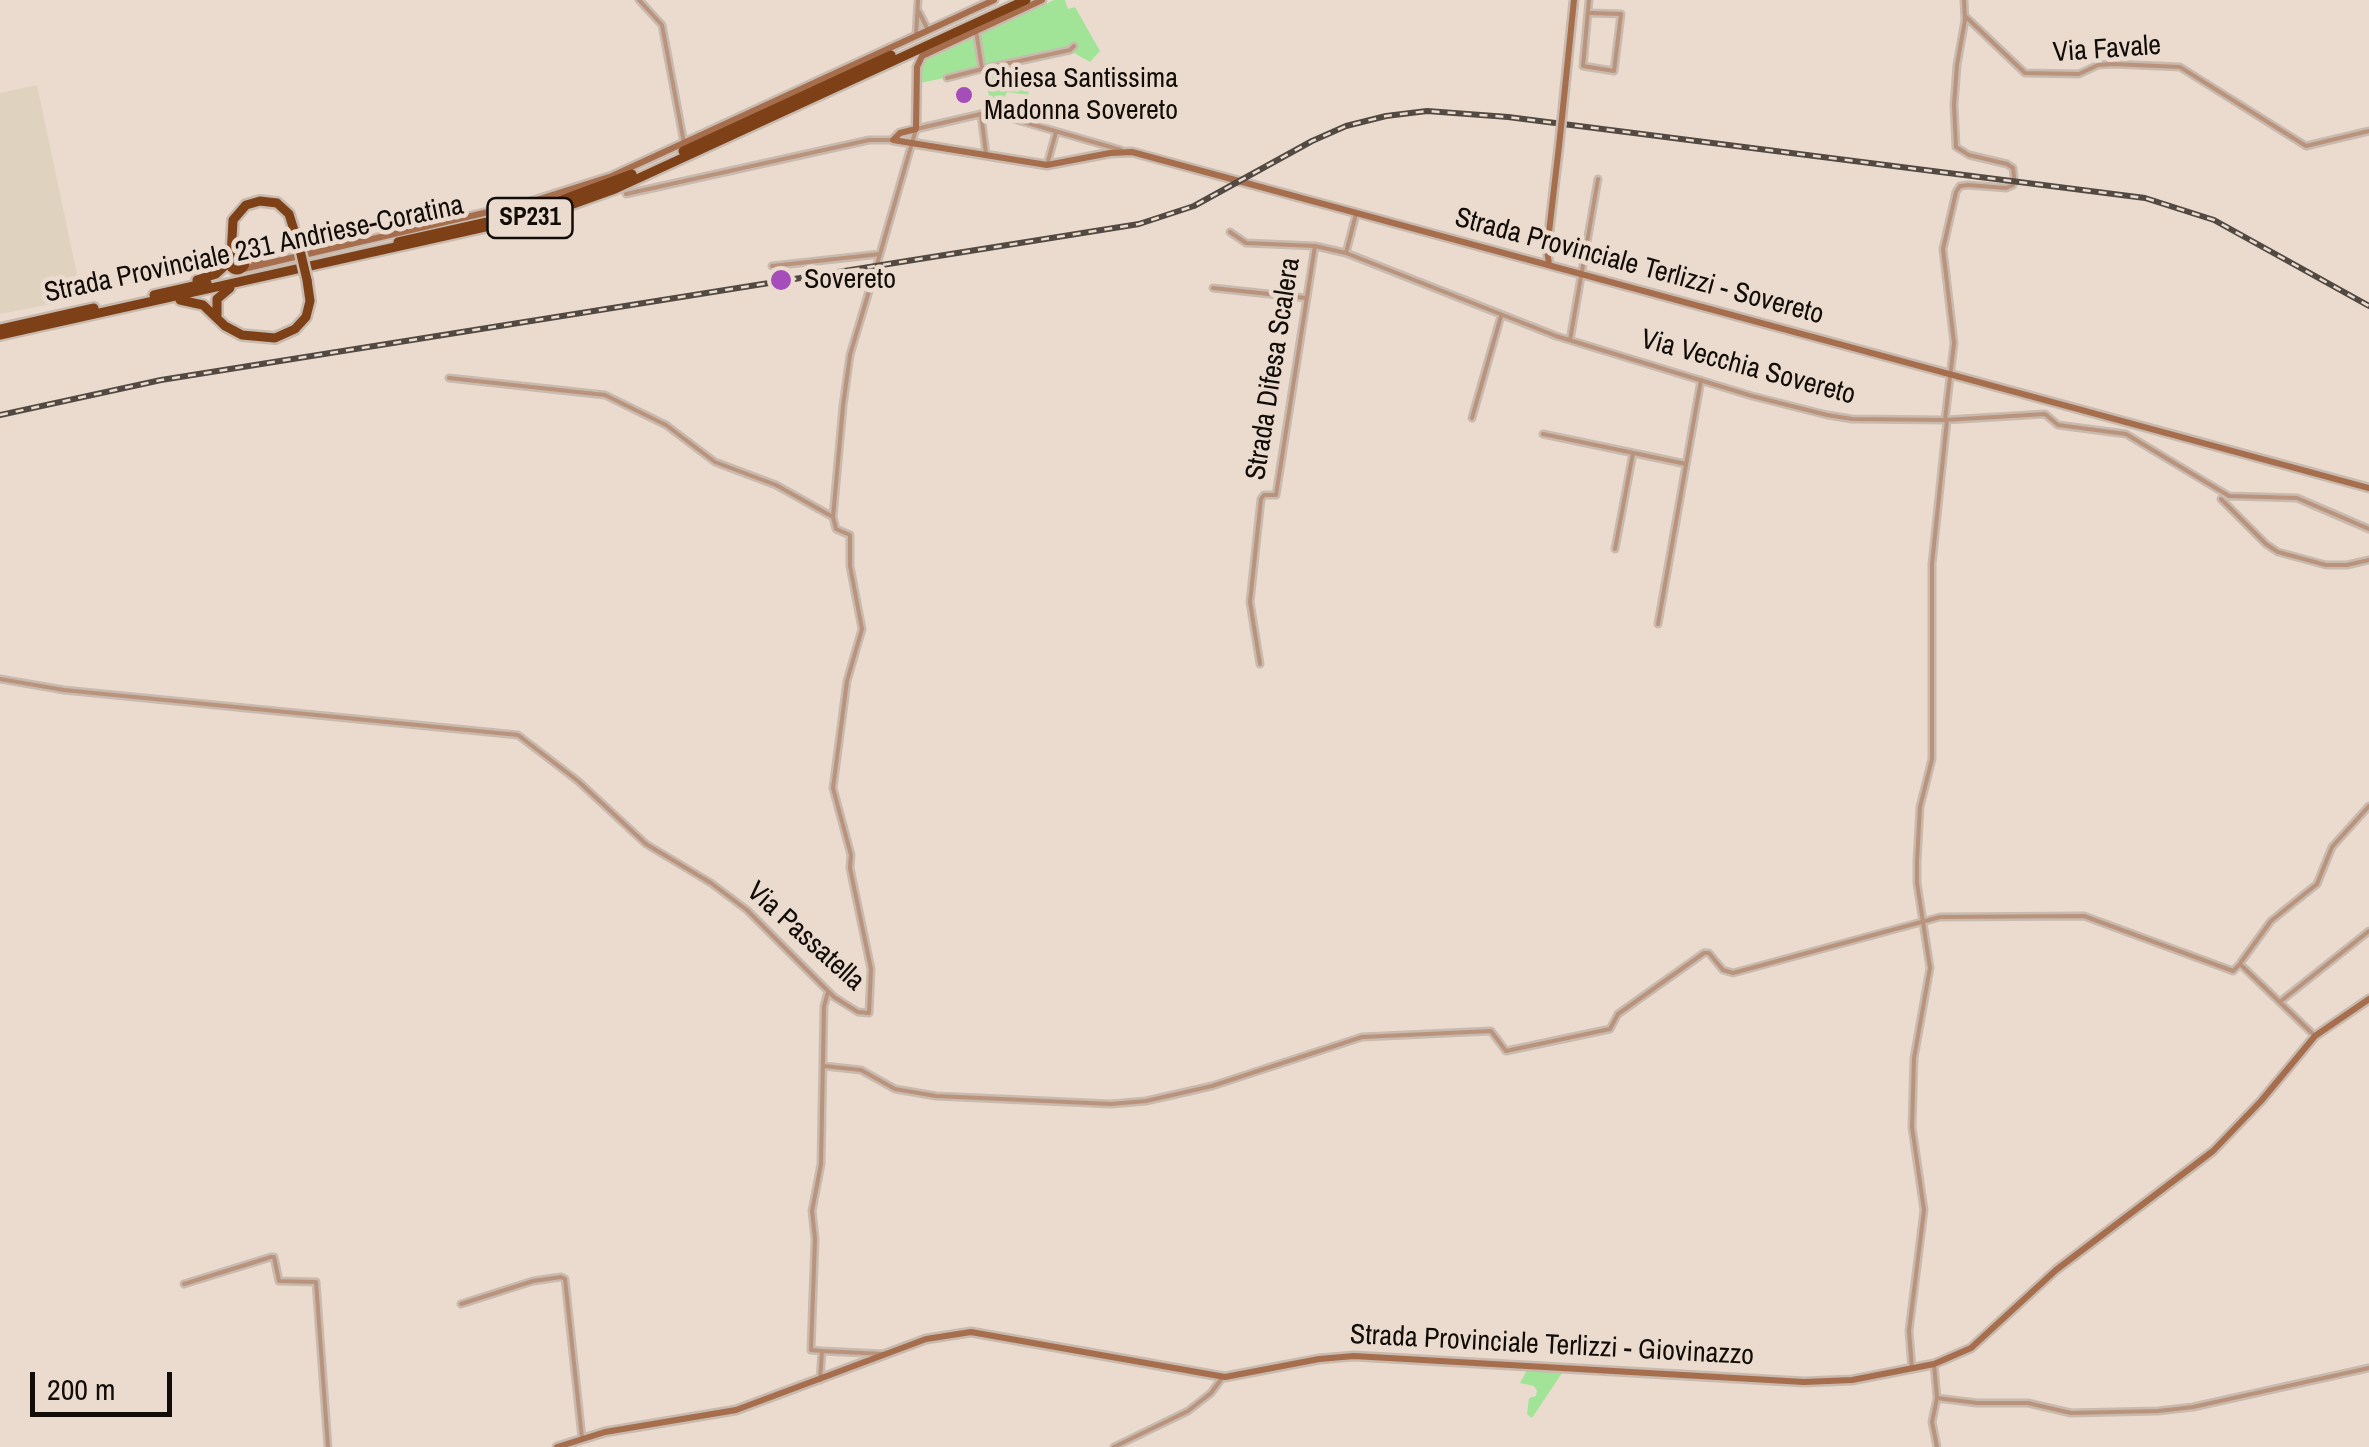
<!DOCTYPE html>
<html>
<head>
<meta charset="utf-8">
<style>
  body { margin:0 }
  #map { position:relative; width:2369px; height:1447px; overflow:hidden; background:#ebdbce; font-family:"Archivo Narrow",sans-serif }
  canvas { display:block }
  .scale { position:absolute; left:30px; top:1372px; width:142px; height:45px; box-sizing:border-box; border:5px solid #120d08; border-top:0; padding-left:12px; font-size:30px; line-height:35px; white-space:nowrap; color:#120d08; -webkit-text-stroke:8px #ebdbce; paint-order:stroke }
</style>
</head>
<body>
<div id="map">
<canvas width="2369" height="1447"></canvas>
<div class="scale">200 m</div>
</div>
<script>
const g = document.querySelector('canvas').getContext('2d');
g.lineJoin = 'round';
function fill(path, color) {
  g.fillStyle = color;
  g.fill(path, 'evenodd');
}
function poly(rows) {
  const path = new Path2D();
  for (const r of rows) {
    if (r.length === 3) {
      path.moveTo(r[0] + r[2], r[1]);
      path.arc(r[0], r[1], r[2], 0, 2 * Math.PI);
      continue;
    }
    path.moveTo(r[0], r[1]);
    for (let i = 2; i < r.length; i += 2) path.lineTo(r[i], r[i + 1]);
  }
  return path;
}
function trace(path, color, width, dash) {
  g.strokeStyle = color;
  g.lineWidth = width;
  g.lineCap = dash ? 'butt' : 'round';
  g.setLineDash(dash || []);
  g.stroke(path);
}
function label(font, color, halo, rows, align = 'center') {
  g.font = font + ' "Archivo Narrow",sans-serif';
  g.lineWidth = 9;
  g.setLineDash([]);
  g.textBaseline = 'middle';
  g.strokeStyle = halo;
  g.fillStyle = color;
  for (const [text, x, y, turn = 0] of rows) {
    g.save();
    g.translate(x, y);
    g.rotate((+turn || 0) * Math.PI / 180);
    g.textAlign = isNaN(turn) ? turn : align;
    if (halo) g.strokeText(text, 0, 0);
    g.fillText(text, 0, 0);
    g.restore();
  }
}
const industrial = poly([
  [37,85,82,298,0,314,0,93]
]);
const green = poly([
  [1054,0,1065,0,1068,9,1075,7,1100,51,1090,62,1074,53,1063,51,1020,59,1024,89,1028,90,1029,95,1007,92,999,111,991,105,983,70,920,83,920,63],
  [1527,1370,1562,1373,1532,1418,1527,1414,1529,1398,1536,1396,1537,1391,1534,1386,1520,1383]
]);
const street = poly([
  [639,0,662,25,684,143],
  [1589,0,1583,66,1614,71,1621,14,1591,13],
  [919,12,928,30],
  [1965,16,2025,73,2079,74,2098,65,2113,64,2180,67,2306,146,2369,131],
  [916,36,918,0],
  [982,69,1070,50,1074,46],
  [947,78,982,69,976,31],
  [981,114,986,154],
  [1047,165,1056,132],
  [626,194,869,140,893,140],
  [1230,232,1246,243,1315,246,1346,253,1556,336,1752,396,1827,415,1852,419,1945,420,2045,414,2058,425,2126,434,2229,496,2297,498,2369,529],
  [1346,253,1356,214],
  [772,266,880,254,916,129,981,114,1003,116,1121,150],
  [1213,288,1306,298],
  [1570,340,1598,179],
  [449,378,605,395,666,425,715,462,776,485,833,517],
  [1472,418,1501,316],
  [1945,420,1954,343,1943,249,1956,192,1960,186,1968,185,2006,188,2013,185,2014,177,2013,168,2007,164,1969,155,1956,147,1954,105,1957,65,1965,20,1964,0],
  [1543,434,1686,464],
  [2221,499,2266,544,2278,552,2326,565,2347,565,2369,560],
  [1615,549,1633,453],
  [1658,624,1701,380],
  [1260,664,1250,602,1261,499,1264,495,1276,495,1315,246],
  [0,679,64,690,518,735,578,781,646,844,711,883,747,910,834,997,858,1012,869,1013,871,969,850,868,851,855,833,788,847,681,862,629,850,566,850,535,836,529,833,517,843,406,850,355,880,254],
  [2241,962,2271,921,2317,884,2332,847,2369,806],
  [2281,1001,2369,931],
  [824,1066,861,1070,895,1089,936,1096,1111,1104,1146,1101,1212,1086,1362,1037,1491,1031,1506,1051,1610,1029,1618,1014,1704,953,1709,953,1723,970,1733,973,1940,917,2084,916,2233,971,2240,964,2315,1036],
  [184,1284,271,1257,274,1257,279,1281,316,1282,328,1447],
  [461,1304,533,1281,561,1277,565,1279,582,1438],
  [822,1351,811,1350,815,1239,812,1211,821,1164,824,1006,828,992],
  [1934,1364,1937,1398,1932,1422,1937,1447],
  [1912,1369,1909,1331,1924,1210,1912,1127,1914,1058,1930,968,1917,883,1917,861,1920,807,1932,759,1932,564,1947,420],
  [820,1380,822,1351,883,1354],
  [1937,1398,1977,1403,2028,1403,2071,1413,2158,1411,2193,1407,2369,1368],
  [1114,1447,1188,1411,1211,1393,1222,1378]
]);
const secondary = poly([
  [1565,88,1574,0],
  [894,139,900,133,916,129,917,67,922,56,1042,0],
  [893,140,1047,165,1110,153,1132,152,2369,488],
  [244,258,261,263],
  [1549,265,1547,249,1559,146],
  [239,270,527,203,612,176,994,0],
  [557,1447,605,1432,736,1410,926,1339,971,1332,1225,1377,1319,1359,1354,1356,1804,1382,1852,1380,1934,1364,1971,1348,2056,1270,2213,1151,2261,1101,2315,1036,2369,999]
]);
const highway = poly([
  [683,151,891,55],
  [529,212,632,174],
  [398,242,505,218],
  [237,262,8],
  [231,257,233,220,246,205,260,201,277,203,289,214,300,250],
  [197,280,216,274,229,262],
  [154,295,207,283],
  [180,300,203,305,225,326,242,335,275,338,295,329,306,317,310,301,307,280],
  [217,315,217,299,230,288],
  [0,329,94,308],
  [0,335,548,213,615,189,1026,0]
]);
const rail = poly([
  [0,415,161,380,1139,224,1194,206,1312,141,1346,126,1386,116,1427,111,1508,117,2145,198,2214,220,2369,306]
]);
const secondaryBridge = poly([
  [1559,146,1565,88]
]);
const highwayBridge = poly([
  [300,250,307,280]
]);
const markers = [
  [964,95,10,"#a54db9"],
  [781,280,12,"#a54db9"]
];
const shields = [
  [530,218,85]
];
const shieldNames = [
  ["SP231",530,218]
];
const streetNames = [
  ["Via Favale",2107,50,-4],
  ["Strada Provinciale 231 Andriese-Coratina",254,250,-12],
  ["Strada Provinciale Terlizzi - Sovereto",1639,267,15],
  ["Via Vecchia Sovereto",1748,368,15],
  ["Strada Difesa Scalera",1274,369,-81],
  ["Via Passatella",805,937,42],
  ["Strada Provinciale Terlizzi - Giovinazzo",1552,1346,3]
];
const poiNames = [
  ["Chiesa Santissima",984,79],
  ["Madonna Sovereto",984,111],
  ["Sovereto",804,280]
];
fill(industrial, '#dfd3bf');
fill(green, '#a1e497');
trace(street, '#c8baae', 9);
trace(secondary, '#c8baae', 11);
trace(highway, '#c8baae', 14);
trace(street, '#ba937d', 4);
trace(secondary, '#a66e4d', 6);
trace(highway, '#7e4016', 9);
trace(rail, '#514942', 6);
trace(rail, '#ebdbce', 2.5, [8]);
trace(secondaryBridge, '#c8baae', 11, []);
trace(highwayBridge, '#c8baae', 14, []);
trace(secondaryBridge, '#a66e4d', 6);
trace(highwayBridge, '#7e4016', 9);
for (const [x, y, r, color] of markers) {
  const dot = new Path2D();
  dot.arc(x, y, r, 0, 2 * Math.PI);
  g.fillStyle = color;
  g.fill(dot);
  trace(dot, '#ebdbce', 4);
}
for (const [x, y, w] of shields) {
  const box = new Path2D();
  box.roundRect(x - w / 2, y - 20, w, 40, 8);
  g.fillStyle = '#ebdbce';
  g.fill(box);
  trace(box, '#120d08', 2.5);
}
label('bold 25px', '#120d08', null, shieldNames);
label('28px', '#120d08', '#ebdbce', streetNames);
label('28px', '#120d08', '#ebdbce', poiNames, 'left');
</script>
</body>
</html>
